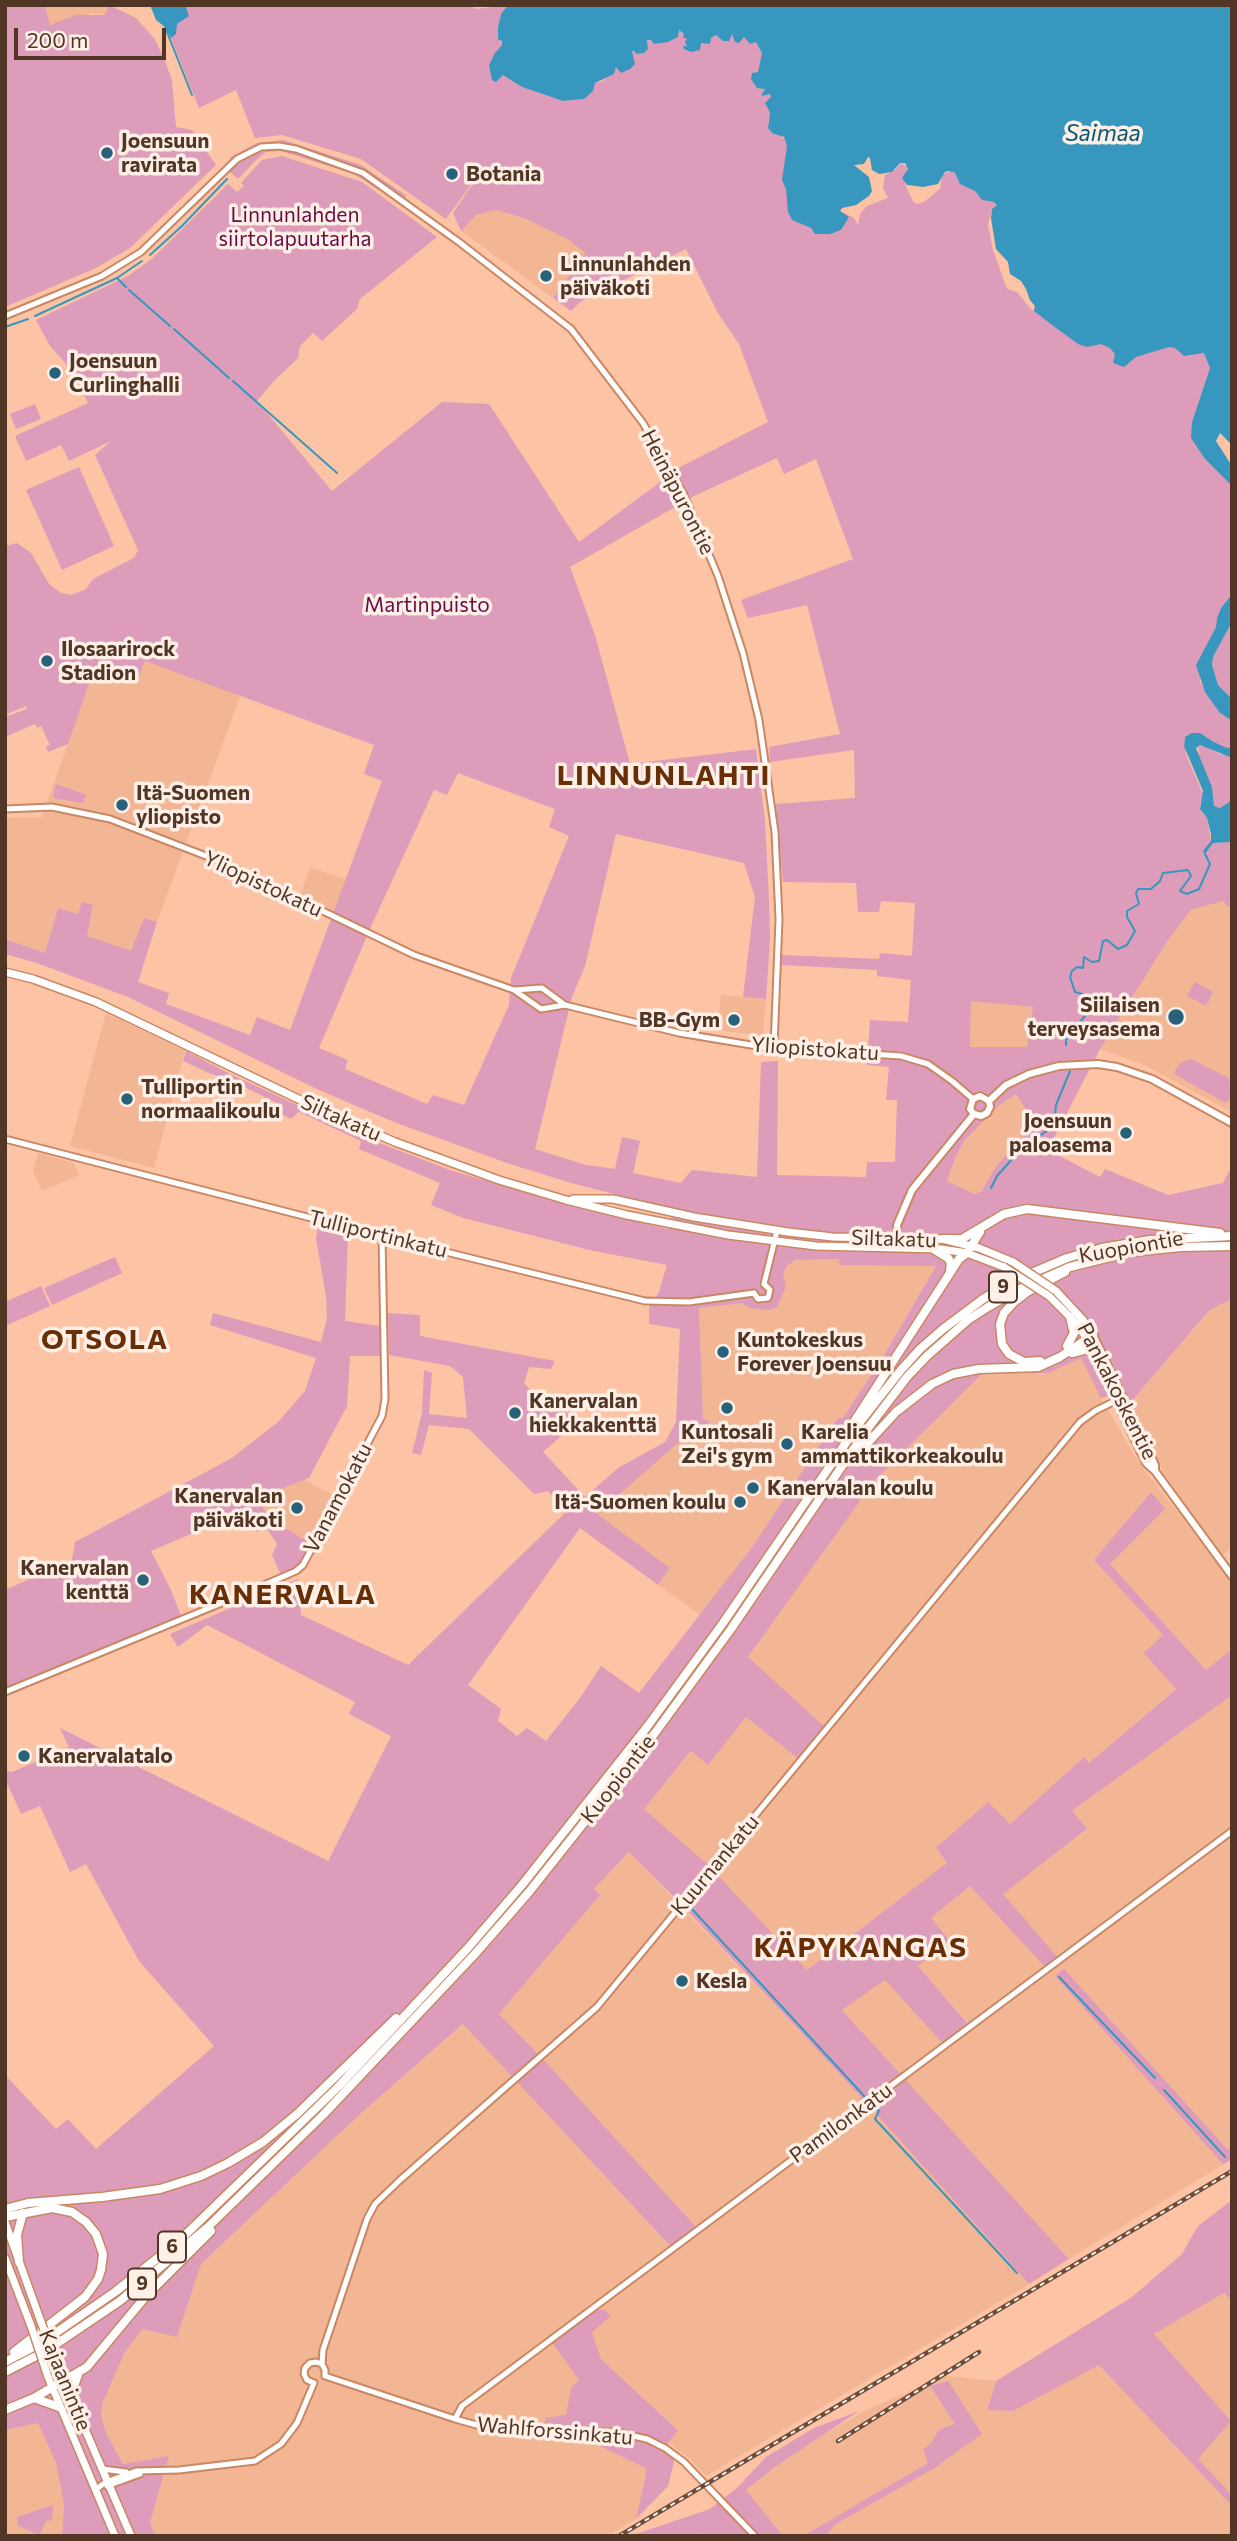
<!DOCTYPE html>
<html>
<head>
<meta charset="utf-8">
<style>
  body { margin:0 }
  #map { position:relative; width:1237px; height:2541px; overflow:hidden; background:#fcc3a5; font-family:Commissioner,sans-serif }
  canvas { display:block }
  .frame { position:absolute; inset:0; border:7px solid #513525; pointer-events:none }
  .scale { position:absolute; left:14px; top:28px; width:152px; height:32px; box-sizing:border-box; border:4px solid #513525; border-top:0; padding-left:9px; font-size:21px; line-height:24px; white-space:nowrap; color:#513525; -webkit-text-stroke:5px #feefe7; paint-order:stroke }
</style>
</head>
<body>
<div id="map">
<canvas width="1237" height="2541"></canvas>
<div class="frame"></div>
<div class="scale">200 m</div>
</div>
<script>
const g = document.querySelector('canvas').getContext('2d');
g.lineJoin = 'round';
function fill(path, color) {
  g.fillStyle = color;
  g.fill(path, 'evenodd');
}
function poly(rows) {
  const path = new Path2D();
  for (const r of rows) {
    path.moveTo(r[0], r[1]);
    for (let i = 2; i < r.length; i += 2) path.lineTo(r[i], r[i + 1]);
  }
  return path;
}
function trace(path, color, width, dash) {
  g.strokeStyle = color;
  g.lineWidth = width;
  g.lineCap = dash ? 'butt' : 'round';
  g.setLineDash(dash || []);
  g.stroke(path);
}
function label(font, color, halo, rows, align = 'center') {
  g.font = font + ' Commissioner,sans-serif';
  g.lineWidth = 7;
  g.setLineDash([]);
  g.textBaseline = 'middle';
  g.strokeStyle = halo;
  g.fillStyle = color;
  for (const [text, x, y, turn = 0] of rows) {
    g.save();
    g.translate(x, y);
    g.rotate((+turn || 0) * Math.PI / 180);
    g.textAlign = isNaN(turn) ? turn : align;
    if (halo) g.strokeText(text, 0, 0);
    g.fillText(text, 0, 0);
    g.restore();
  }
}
const built = poly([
  [45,5,109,5,106,15,92,13,50,25],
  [496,210,524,218,567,239,587,253,553,298,461,231,476,215],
  [144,661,241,694,157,922,144,918,131,952,87,936,93,906,82,902,78,914,58,908,45,953,5,939,5,818,42,817,95,667,136,680],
  [310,867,347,880,334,917,299,898],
  [1224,901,1232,910,1232,1112,1144,1065,1100,1049,1168,940,1191,910],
  [721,995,766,999,763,1036,717,1030],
  [971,1000,1033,1007,1027,1047,970,1047],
  [106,1013,185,1051,154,1168,70,1146],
  [1016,1093,1039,1128,1021,1138,995,1168,982,1191,975,1194,947,1181,956,1156,965,1140,998,1106],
  [38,1153,74,1163,79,1175,42,1191,33,1172],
  [839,1259,841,1265,936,1266,880,1362,843,1419,836,1418,753,1546,701,1615,658,1585,670,1568,596,1514,696,1427,711,1422,703,1418,699,1308,744,1303,783,1276,786,1267,795,1260],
  [1232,1299,1232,1547,1222,1556,1163,1472,1130,1403,1211,1310],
  [1081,1358,1101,1398,1139,1463,1232,1582,1232,1649,1207,1671,1110,1564,1164,1510,1150,1492,1095,1560,1163,1635,1176,1688,1089,1763,1083,1758,1010,1824,987,1803,936,1849,948,1863,807,1970,727,1885,644,1809,692,1751,708,1765,746,1717,801,1760,827,1729,748,1658,768,1628,875,1480,982,1374,1049,1373],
  [304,1480,337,1497,312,1544,268,1518,258,1498],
  [1232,1695,1232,2147,1227,2149,1055,1976,1224,2164,1069,2259,842,2010,885,1979,944,2045,970,2025,918,1966,930,1919,970,1886,1046,1967,1058,1958,1002,1894,1087,1830,1071,1812],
  [630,1852,872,2109,1029,2284,706,2476,689,2458,668,2443,678,2429,601,2359,592,2332,588,2309,580,2380,571,2388,566,2415,545,2427,564,2427,647,2469,636,2519,607,2536,156,2536,150,2523,169,2457,123,2464,106,2433,101,2415,103,2402,125,2352,141,2329,177,2337,201,2264,359,2115,464,2024,670,2247,696,2228,543,2059,499,2014,599,1896,594,1889],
  [1224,2293,1232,2301,1232,2495,1197,2459,1154,2334],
  [1099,2364,1232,2506,1232,2536,771,2536,735,2497,774,2464,866,2410,947,2376,996,2381,987,2409,1012,2411],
  [38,2423,56,2463,64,2505,62,2536,5,2536,5,2430]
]);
const green = poly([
  [5,5,45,5,50,25,76,15,105,15,109,5,136,18,154,38,163,56,172,80,176,127,192,130,216,165,130,248,96,268,5,307],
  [178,5,469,5,476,9,508,5,501,14,498,27,502,45,495,53,500,78,503,75,522,87,563,101,584,99,595,83,603,81,616,67,635,64,632,51,634,50,638,54,644,53,648,49,647,40,675,39,678,29,687,37,687,45,684,48,697,50,701,43,715,35,728,41,732,34,735,39,744,37,756,42,762,53,758,72,772,97,766,106,770,113,768,124,846,196,849,207,842,208,840,211,854,218,858,225,860,214,867,206,888,198,883,188,885,175,895,170,901,163,907,167,905,184,913,202,917,204,924,202,940,189,942,175,951,171,975,191,982,200,995,202,997,205,992,209,988,225,993,250,1007,289,1017,292,1031,309,1034,311,1035,307,1028,296,1203,318,1210,368,1192,422,1205,459,1232,486,1232,593,1221,608,1217,618,1216,627,1201,656,1200,682,1220,713,1232,721,1232,747,1227,748,1214,742,1200,733,1190,733,1185,737,1184,743,1187,757,1203,794,1200,805,1202,813,1207,818,1211,841,1205,854,1213,843,1232,842,1232,910,1223,901,1191,910,1168,940,1100,1049,1048,1150,1100,1177,1105,1169,1168,1195,1223,1183,1232,1166,1232,1299,1210,1310,1130,1403,1124,1392,1101,1398,1081,1358,1049,1373,982,1374,875,1480,748,1657,827,1729,801,1761,746,1717,708,1765,691,1751,644,1809,707,1864,807,1970,947,1863,936,1848,988,1802,1010,1824,1084,1757,1089,1763,1176,1689,1144,1653,1163,1635,1094,1560,1151,1492,1165,1509,1110,1564,1206,1670,1232,1649,1232,1695,1072,1811,1087,1829,1003,1894,1058,1958,1046,1968,970,1886,931,1918,949,1940,918,1966,970,2026,944,2045,885,1980,842,2010,1069,2259,1029,2284,872,2109,683,1906,629,1852,594,1889,600,1895,499,2014,543,2059,696,2227,671,2247,463,2024,359,2115,201,2264,177,2337,142,2329,125,2352,103,2402,101,2415,106,2433,123,2464,169,2456,150,2523,156,2536,62,2536,64,2505,56,2463,38,2423,5,2430,5,2075,56,2129,68,2119,96,2149,214,2046,139,1961,86,1864,70,1872,40,1806,21,1814,8,1785,5,1784,5,1771,12,1772,69,1747,60,1728,328,1861,391,1736,349,1714,355,1702,207,1625,178,1647,170,1634,298,1579,301,1615,408,1665,567,1511,548,1491,534,1494,469,1429,429,1425,421,1455,412,1453,422,1413,424,1370,432,1373,429,1414,467,1418,463,1377,450,1366,389,1355,388,1313,420,1315,420,1336,555,1361,551,1369,529,1367,524,1383,550,1413,560,1405,576,1423,543,1452,585,1497,618,1468,665,1442,676,1422,680,1329,649,1324,649,1308,659,1292,667,1265,594,1251,463,1218,431,1205,440,1183,359,1149,361,1141,299,1112,291,1119,276,1112,277,1103,230,1080,211,1074,183,1061,186,1051,230,1074,382,1144,450,1170,563,1204,668,1229,667,1221,681,1211,571,1183,507,1163,394,1122,319,1090,128,997,37,963,5,954,5,939,45,953,58,908,78,914,82,902,93,905,87,936,131,951,144,918,157,922,138,982,169,993,166,1004,250,1035,257,1017,290,1030,382,781,364,774,374,745,145,661,137,680,95,667,68,744,48,752,46,747,50,745,41,726,37,728,35,724,5,737,5,717,27,709,26,706,5,715,5,546,17,543,31,553,49,584,61,593,71,595,86,589,93,579,134,558,138,550,95,455,111,441,69,461,61,445,26,461,15,436,88,403,75,374,50,346,36,320,128,276,153,258,228,184,237,192,244,186,241,183,262,160,282,156,362,182,437,237,360,299,357,309,322,341,313,333,300,346,298,358,273,382,257,401,332,491,442,402,489,404,579,542,682,466,768,422,739,344,718,313,686,249,580,302,571,311,553,298,586,253,567,239,524,218,496,210,476,215,461,231,453,213,487,163,446,219,361,159,282,135,255,138,236,90,199,108,171,38],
  [777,458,784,474,816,459,853,559,741,600,748,618,807,605,840,734,769,747,770,762,854,750,855,798,776,804,783,882,856,883,858,912,879,912,881,901,915,903,912,956,880,953,879,959,782,955,782,965,877,970,877,976,911,980,908,1022,870,1020,867,1065,889,1067,886,1100,897,1100,895,1162,867,1162,866,1177,777,1175,778,1061,761,1062,757,1177,692,1170,681,1183,633,1173,640,1141,622,1137,615,1169,586,1165,535,1149,572,997,585,966,616,834,744,863,755,897,743,997,766,999,770,940,769,901,765,821,756,749,630,764,595,635,570,567,696,495],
  [458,773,555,809,549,827,569,836,511,978,509,1005,464,1105,433,1095,427,1104,345,1069,348,1060,319,1048,373,922,434,790,447,795],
  [971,1001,1033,1007,1027,1047,970,1047],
  [1016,1094,1038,1128,1021,1138,995,1168,982,1191,975,1194,947,1181,956,1156,965,1140,998,1106],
  [839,1259,840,1265,936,1266,880,1362,843,1418,837,1418,753,1546,639,1693,601,1666,580,1698,546,1741,527,1728,517,1736,498,1721,501,1709,468,1685,580,1528,658,1585,670,1568,597,1514,695,1428,711,1422,703,1418,699,1308,743,1303,749,1308,770,1310,777,1307,786,1286,783,1276,786,1267,795,1260],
  [283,140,361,165,407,196,403,198,354,165,297,146,269,143,256,146,232,159,229,158,257,143],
  [269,149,285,149,343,167,358,173,381,188,379,190,354,174,281,151,266,152,257,159,238,179,229,171,246,157],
  [35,404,41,419,16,429,10,414],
  [79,467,114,546,62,570,26,490],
  [1232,622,1232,699,1218,685,1212,665,1213,657],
  [1198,745,1205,746,1220,754,1232,756,1232,800,1220,808,1214,806,1212,787,1199,756],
  [56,784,86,795,83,803,53,798],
  [1195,982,1213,992,1206,1006,1187,996],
  [1191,1059,1229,1078,1231,1097,1226,1103,1174,1074,1179,1064],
  [319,1223,348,1234,345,1321,381,1326,382,1356,350,1356,347,1406,309,1478,258,1498,268,1518,312,1544,303,1561,281,1575,272,1555,277,1544,266,1527,256,1532,247,1510,151,1551,171,1590,181,1616,5,1689,5,1590,72,1560,75,1542,232,1458,279,1421,305,1391,316,1358,210,1325,213,1313,321,1342,327,1318,326,1296,316,1238],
  [115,1257,122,1273,52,1305,44,1288],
  [41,1286,50,1306,5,1326,5,1302],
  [1064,1969,1227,2149,1232,2147,1232,2160,1223,2164,1055,1976],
  [1232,2200,1232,2301,1224,2293,1154,2334,1231,2421,1198,2459,1232,2495,1232,2506,1099,2365,1013,2411,987,2410,996,2381,1132,2297,1182,2254,1198,2226],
  [588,2309,605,2310,611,2316,592,2332,601,2359,678,2430,668,2443,674,2462,668,2486,636,2519,647,2469,564,2428,545,2427,545,2418,566,2415,571,2388,579,2380,549,2338],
  [948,2381,982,2434,933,2469,836,2524,825,2536,803,2536,928,2463,923,2449,931,2444,938,2430,955,2424,930,2386],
  [859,2411,775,2467,746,2490,783,2536,704,2536,697,2532,701,2536,630,2536,710,2509,738,2487,766,2457,814,2428],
  [53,2505,52,2520,46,2521,39,2535,18,2526,17,2517]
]);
const water = poly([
  [150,5,185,5,189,16,177,24,176,34,171,38,165,27,156,20],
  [508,5,1232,5,1232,445,1220,433,1216,441,1232,466,1232,486,1205,459,1191,438,1192,422,1210,368,1204,353,1184,356,1175,348,1169,347,1136,357,1124,367,1113,363,1115,354,1110,348,1101,344,1087,347,1078,344,1052,325,1034,311,1035,306,1030,300,1026,289,1021,281,1010,274,1008,262,996,249,991,218,992,209,997,205,994,202,982,200,975,191,960,184,955,173,949,171,945,172,938,184,923,187,907,185,902,178,908,169,905,163,900,163,892,172,879,174,872,170,870,158,868,157,864,164,854,165,869,177,872,191,869,196,856,205,842,208,840,211,849,217,841,230,830,234,815,234,811,228,792,220,788,212,786,189,782,180,787,146,784,137,772,133,768,128,770,113,765,103,771,97,770,94,761,96,765,89,757,88,751,79,752,73,758,72,762,53,756,42,750,44,744,37,739,43,735,42,732,34,729,41,723,41,716,35,711,38,710,44,701,43,700,50,691,52,684,49,683,46,687,46,685,42,687,38,683,38,684,34,679,30,678,37,668,42,654,44,651,40,647,40,648,49,644,53,637,54,634,51,632,51,635,64,630,69,621,73,616,67,614,74,595,83,593,91,584,99,563,101,522,87,503,75,496,82,492,80,489,65,495,53,502,45,502,41,498,39,498,27,501,14],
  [1232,594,1232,622,1213,657,1212,665,1218,685,1232,699,1232,721,1220,713,1205,692,1196,665,1216,627,1217,618,1221,608],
  [1191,733,1200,733,1214,742,1227,748,1232,747,1230,757,1200,745,1196,748,1212,787,1214,806,1220,808,1232,800,1232,842,1213,843,1205,854,1203,851,1211,841,1211,834,1207,818,1200,809,1203,791,1184,746,1185,737]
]);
const stream = poly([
  [165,27,192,95],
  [150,255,182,226,227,179],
  [126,287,117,278,142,261],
  [129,290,170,326],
  [35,316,117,278],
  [5,327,28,319],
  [174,329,229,378],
  [233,381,337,473],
  [1066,1045,1066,1039,1088,1012,1093,999,1090,996,1075,992,1070,977,1072,971,1077,967,1083,968,1084,957,1092,962,1099,961,1103,941,1107,940,1118,949,1127,945,1135,931,1127,917,1127,911,1139,904,1136,893,1138,889,1151,889,1160,881,1163,873,1188,870,1191,876,1180,891,1187,894,1199,889,1210,864,1205,854],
  [991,1188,997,1176,1022,1148,1054,1126,1056,1105,1070,1071],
  [691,1908,865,2097],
  [1059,1977,1155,2078],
  [1164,2090,1225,2157],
  [877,2109,879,2111,875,2119,1017,2273]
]);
const tertiary = poly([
  [5,316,102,276,141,252,237,159,261,147,279,146,296,149,363,173,459,242,571,329,643,423,684,495,718,576,743,653,759,720,775,832,779,919,774,1048],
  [5,809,52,807,110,819,219,861,414,955,514,990,541,1009,565,1005],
  [514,990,542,988,565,1005,679,1033,763,1047,901,1056,928,1064,952,1081,973,1099],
  [5,1139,373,1234,645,1301,689,1302,754,1293],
  [764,1284,777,1231],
  [754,1293,758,1299,768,1298,770,1290,764,1284],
  [5,1692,241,1595,296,1571,303,1565,382,1416,385,1399,382,1236],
  [322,2364,323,2350,367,2219,375,2204,400,2180,597,2007,1080,1422,1095,1411,1123,1397],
  [325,2376,455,2419,491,2429,524,2432,615,2432,647,2439,665,2448,684,2462,755,2536],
  [314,2383,307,2380,304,2374,305,2368,310,2363,316,2362,322,2364,325,2370,325,2376],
  [455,2419,462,2406,1232,1831],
  [102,2469,126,2472],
  [107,2486,140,2474],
  [95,2490,106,2482,136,2471,179,2470,255,2461,281,2444,297,2423,314,2383]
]);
const secondary = poly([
  [989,1101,1006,1085,1029,1074,1059,1066,1098,1064,1117,1067,1152,1079,1232,1123],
  [974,1114,970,1109,973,1099,980,1096,989,1101],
  [974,1114,981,1116,987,1113,990,1107,989,1101],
  [898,1248,897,1225,912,1190,974,1114],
  [1093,1335,1155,1465,1155,1471],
  [1091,1347,1146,1463,1155,1471,1232,1576]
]);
const primary = poly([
  [5,972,33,979,96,1002,313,1106,395,1142,499,1180,566,1200,627,1215,728,1235,816,1246,941,1249,967,1253,1004,1267],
  [573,1199,613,1199,694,1217,788,1232,833,1237,942,1239,979,1248,1013,1262],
  [1056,1291,1083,1320,1093,1335],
  [1049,1296,1077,1324,1087,1339]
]);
const trunk = poly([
  [5,2222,41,2322],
  [5,2258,31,2326],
  [59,2369,131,2536],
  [48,2377,115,2536]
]);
const motorway = poly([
  [942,1239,962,1239,1004,1214,1027,1209,1220,1233],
  [932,1248,948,1258,951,1263,950,1271],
  [1067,1346,1074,1333,1070,1317],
  [1072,1353,1092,1348],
  [1040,1361,1024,1362,1009,1354,1002,1344,1000,1324,1004,1313,1014,1302,1027,1292,1065,1272],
  [852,1425,959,1259,967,1253,980,1232],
  [852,1460,896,1412,932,1384,953,1374,979,1369,1038,1367,1060,1357,1093,1335],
  [5,2209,28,2203,102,2197,160,2189,201,2176,228,2163,263,2142,297,2114,396,2018],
  [5,2217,52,2208,72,2212,86,2222,96,2234,103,2254,101,2270,98,2279,85,2297,14,2352],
  [19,2262,17,2235,23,2213],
  [5,2362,41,2343,115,2292,179,2241,338,2087,467,1949,522,1885,647,1727,723,1623,860,1422,901,1370,920,1349,943,1329,983,1299,1013,1281,1067,1258,1102,1248,1150,1240,1232,1236],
  [5,2372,46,2351,120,2301,208,2227,323,2115,474,1955,529,1892,655,1733,731,1629,868,1428,907,1377,927,1356,968,1320,988,1307,1018,1290,1070,1267,1130,1252,1181,1247,1232,1246],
  [34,2398,59,2407],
  [74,2405,73,2389,79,2372],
  [5,2410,34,2398,87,2367,146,2296,211,2231]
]);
const rail = poly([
  [838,2441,979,2352],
  [619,2536,1232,2171]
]);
const primaryBridge = poly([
  [1013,1262,1056,1291],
  [1004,1267,1049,1296]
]);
const trunkBridge = poly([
  [41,2322,59,2369],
  [31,2326,48,2377]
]);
const markers = [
  [107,153,7,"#27617a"],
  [452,174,7,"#27617a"],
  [546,276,7,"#27617a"],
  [55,373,7,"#27617a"],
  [47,661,7,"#27617a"],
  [122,805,7,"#27617a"],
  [1176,1017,9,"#27617a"],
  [734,1020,7,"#27617a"],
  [127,1099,7,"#27617a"],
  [1126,1133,7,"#27617a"],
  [723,1352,7,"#27617a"],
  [727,1408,7,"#27617a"],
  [515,1413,7,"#27617a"],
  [787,1444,7,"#27617a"],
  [753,1488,7,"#27617a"],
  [740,1502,7,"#27617a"],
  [297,1508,7,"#27617a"],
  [143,1580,7,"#27617a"],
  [24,1756,7,"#27617a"],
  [682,1981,7,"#27617a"]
];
const shields = [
  [1003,1287,28],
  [172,2247,28],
  [142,2284,28]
];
const shieldNames = [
  ["9",1003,1287],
  ["6",172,2247],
  ["9",142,2284]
];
const poiNames = [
  ["Joensuun",121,141],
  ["ravirata",121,165],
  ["Botania",466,174],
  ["Linnunlahden",560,264],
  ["päiväkoti",560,288],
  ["Joensuun",69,361],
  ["Curlinghalli",69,385],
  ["Ilosaarirock",61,649],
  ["Stadion",61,673],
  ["Itä-Suomen",136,793],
  ["yliopisto",136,817],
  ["Siilaisen",1160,1005,"right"],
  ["terveysasema",1160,1029,"right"],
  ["BB-Gym",720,1020,"right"],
  ["Tulliportin",141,1087],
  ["normaalikoulu",141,1111],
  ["Joensuun",1112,1121,"right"],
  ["paloasema",1112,1145,"right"],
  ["Kuntokeskus",737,1340],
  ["Forever Joensuu",737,1364],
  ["Kanervalan",529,1401],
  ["hiekkakenttä",529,1425],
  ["Kuntosali",727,1432,"center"],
  ["Zei's gym",727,1456,"center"],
  ["Karelia",801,1432],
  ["ammattikorkeakoulu",801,1456],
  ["Kanervalan koulu",767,1488],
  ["Kanervalan",283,1496,"right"],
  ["päiväkoti",283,1520,"right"],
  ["Itä-Suomen koulu",726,1502,"right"],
  ["Kanervalan",129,1568,"right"],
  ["kenttä",129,1592,"right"],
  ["Kanervalatalo",38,1756],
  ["Kesla",696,1981]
];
const parkNames = [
  ["Linnunlahden",295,215],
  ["siirtolapuutarha",295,239],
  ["Martinpuisto",427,605]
];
const streetNames = [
  ["Heinäpurontie",678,492,63],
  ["Yliopistokatu",263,884,25],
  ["Yliopistokatu",815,1049,4],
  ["Siltakatu",341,1118,24],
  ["Tulliportinkatu",378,1234,14],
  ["Siltakatu",894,1239,2],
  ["Kuopiontie",1131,1247,-10],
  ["Pankakoskentie",1117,1391,63],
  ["Vanamokatu",338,1498,-62],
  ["Kuopiontie",618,1779,-52],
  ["Kuurnankatu",715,1865,-50],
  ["Pamilonkatu",841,2123,-36],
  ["Kajaanintie",65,2380,68],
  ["Wahlforssinkatu",555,2431,5]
];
const waterNames = [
  ["Saimaa",1103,133]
];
const districtNames = [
  ["LINNUNLAHTI",664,776],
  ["OTSOLA",105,1340],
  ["KANERVALA",283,1595],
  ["KÄPYKANGAS",861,1948]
];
fill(built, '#f2b694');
fill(green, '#dc9cba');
fill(water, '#3897be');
trace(stream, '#3897be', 2);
trace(tertiary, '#ca8763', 9);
trace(secondary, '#ca8763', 10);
trace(primary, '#ca8763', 10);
trace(trunk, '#ca8763', 10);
trace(motorway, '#ca8763', 11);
trace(tertiary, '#fff', 5);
trace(secondary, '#fff', 6);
trace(primary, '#fff', 7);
trace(trunk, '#fff', 7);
trace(motorway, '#fff', 8);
trace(rail, '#6c4c39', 4.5);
trace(rail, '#feefe7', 2, [5]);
trace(primaryBridge, '#ca8763', 10, []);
trace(trunkBridge, '#ca8763', 10, []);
trace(primaryBridge, '#fff', 7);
trace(trunkBridge, '#fff', 7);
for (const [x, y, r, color] of markers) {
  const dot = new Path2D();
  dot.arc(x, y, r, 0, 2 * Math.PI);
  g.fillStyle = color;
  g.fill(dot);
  trace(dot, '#feefe7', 2.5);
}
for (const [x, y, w] of shields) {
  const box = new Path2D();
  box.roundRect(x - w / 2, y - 15.5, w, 31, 5);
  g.fillStyle = '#feefe7';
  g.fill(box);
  trace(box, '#513525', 2);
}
label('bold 19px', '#513525', null, shieldNames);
label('bold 21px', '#513525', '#feefe7', poiNames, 'left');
label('21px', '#680b44', '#feefe7', parkNames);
label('21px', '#513525', '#feefe7', streetNames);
label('italic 23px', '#0a5773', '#feefe7', waterNames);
g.letterSpacing = '2px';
label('bold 28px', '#682e05', '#feefe7', districtNames);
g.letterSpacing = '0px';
</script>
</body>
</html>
